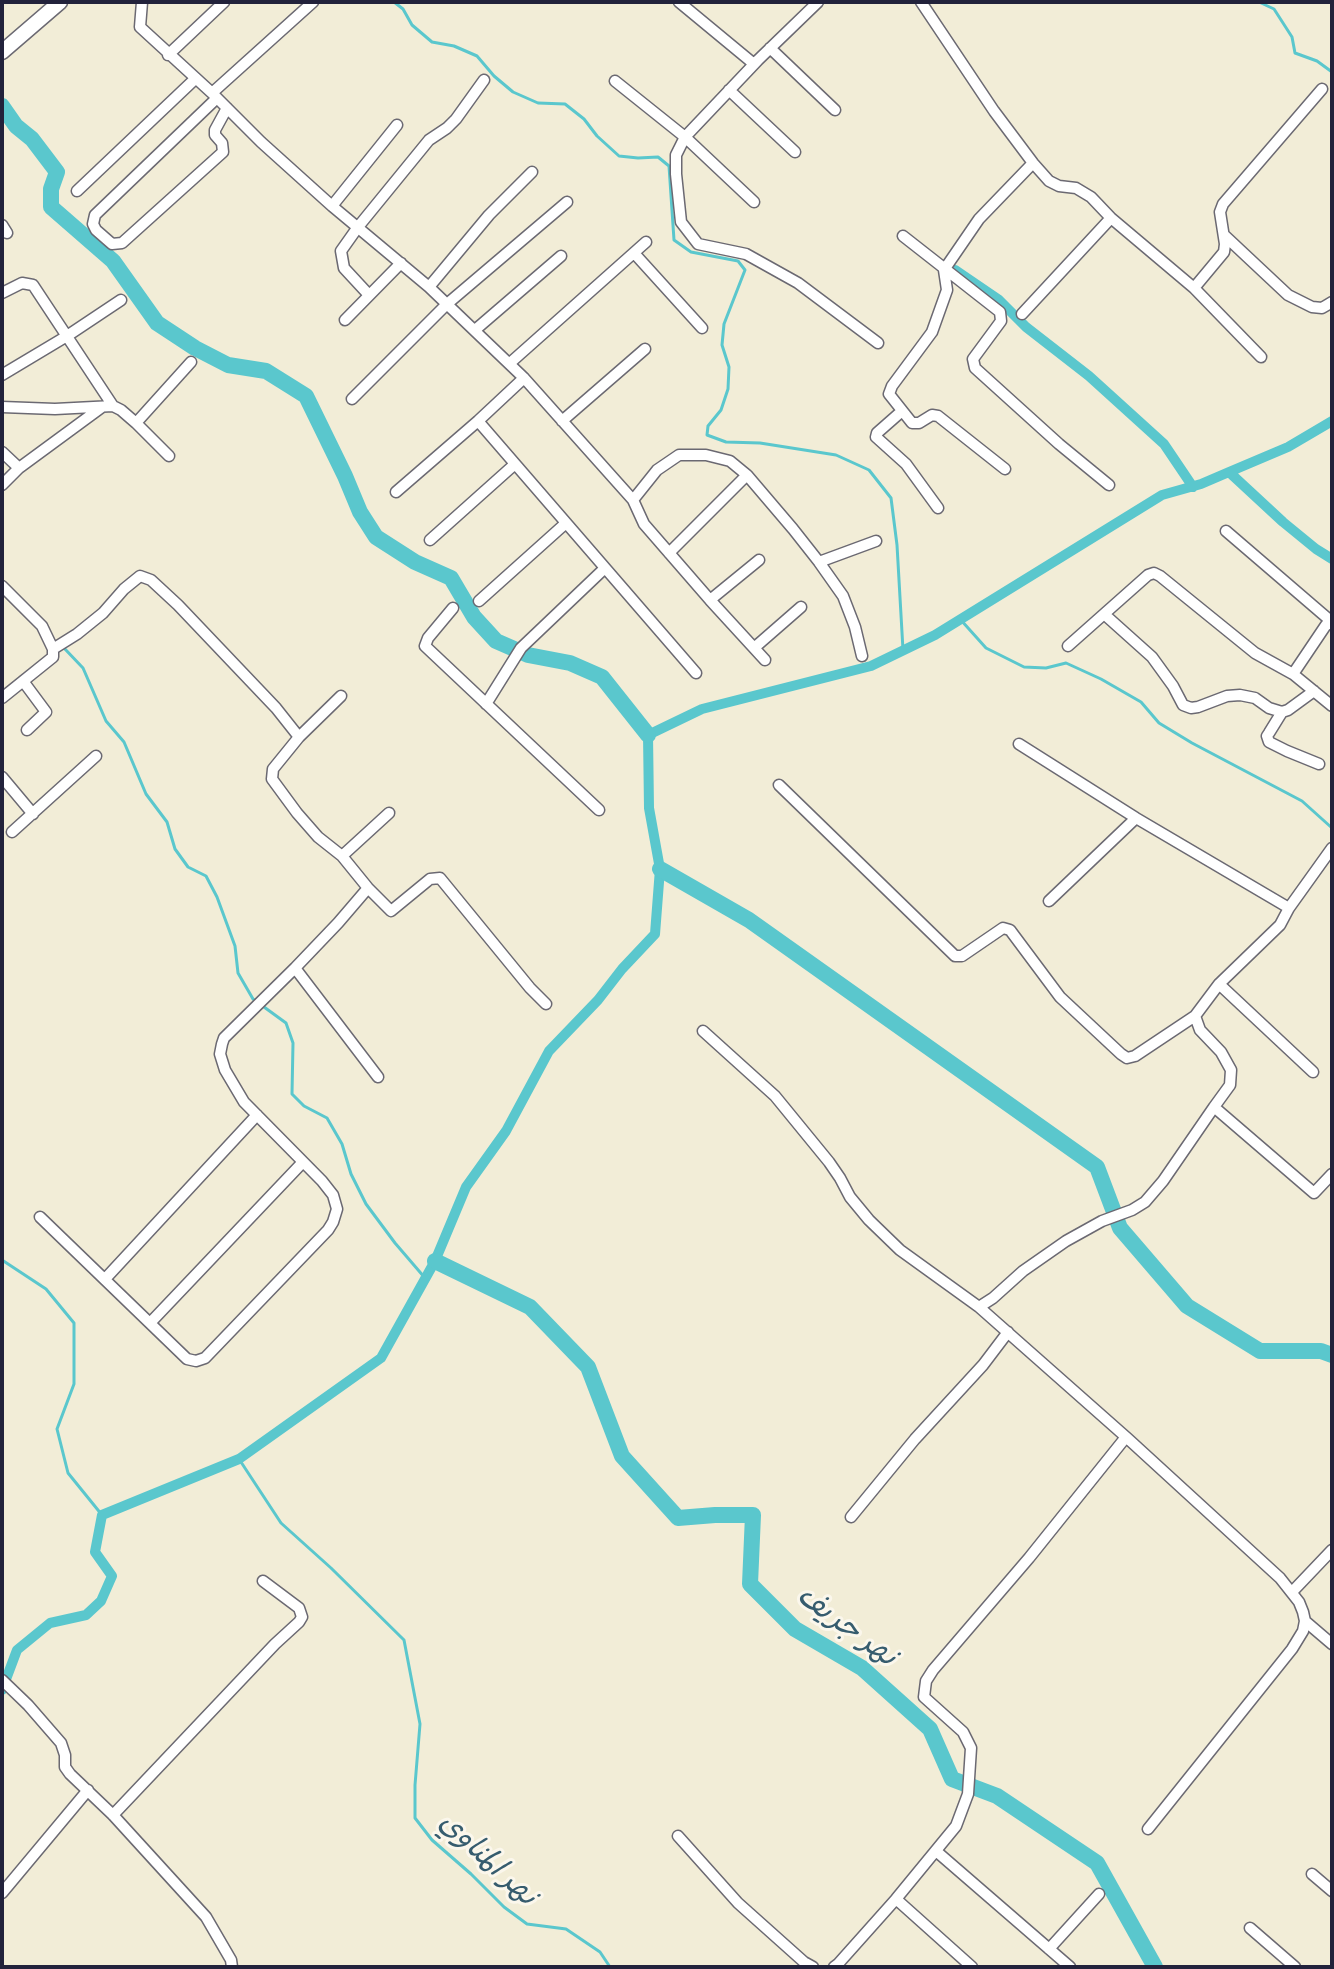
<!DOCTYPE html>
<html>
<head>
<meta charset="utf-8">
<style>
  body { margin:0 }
  #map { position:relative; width:1334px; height:1969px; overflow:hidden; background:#f2edd7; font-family:Delius,sans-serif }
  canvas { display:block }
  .frame { position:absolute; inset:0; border:4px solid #22223b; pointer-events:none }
</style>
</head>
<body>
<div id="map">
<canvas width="1334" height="1969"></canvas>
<div class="frame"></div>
</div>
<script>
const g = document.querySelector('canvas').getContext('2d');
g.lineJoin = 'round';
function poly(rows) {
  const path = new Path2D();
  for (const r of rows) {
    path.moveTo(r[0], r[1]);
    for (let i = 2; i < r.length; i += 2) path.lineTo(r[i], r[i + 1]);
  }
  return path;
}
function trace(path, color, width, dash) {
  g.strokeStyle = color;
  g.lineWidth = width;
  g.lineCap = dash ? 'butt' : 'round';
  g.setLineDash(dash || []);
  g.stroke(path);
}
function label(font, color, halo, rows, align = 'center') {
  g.font = font + ' Delius,"Playpen Sans Arabic",sans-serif';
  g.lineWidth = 6;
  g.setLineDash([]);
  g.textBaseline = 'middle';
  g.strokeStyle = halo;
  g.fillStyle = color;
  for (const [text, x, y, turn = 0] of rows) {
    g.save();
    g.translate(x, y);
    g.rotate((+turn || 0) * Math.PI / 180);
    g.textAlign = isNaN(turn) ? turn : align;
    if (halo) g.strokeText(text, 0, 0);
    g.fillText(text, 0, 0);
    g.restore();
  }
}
const stream = poly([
  [394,2,403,9,412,25,432,42,454,46,477,56,494,76,513,92,538,103,565,104,584,119,597,136,619,156,638,158,658,157,669,166,674,240,691,252,738,261,745,270,724,324,722,345,729,367,728,389,721,410,708,426,707,435,726,442,760,443,836,455,869,470,891,498,897,545,903,650],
  [1259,2,1274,9,1292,37,1295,53,1317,61,1332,72],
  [960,619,986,648,1024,667,1046,668,1066,663,1101,679,1141,702,1159,723,1192,743,1302,801,1332,828],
  [64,648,83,668,106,721,124,742,146,794,167,822,175,849,188,867,206,876,217,897,235,946,238,973,253,999,286,1023,293,1043,292,1094,304,1106,327,1118,342,1144,351,1174,366,1204,395,1243,425,1278],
  [2,1260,46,1289,74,1323,74,1384,57,1429,68,1473,102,1515],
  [239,1459,281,1523,331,1568,404,1640,420,1724,415,1785,415,1818,432,1840,471,1874,504,1907,527,1924,566,1929,600,1952,610,1967]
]);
const canal = poly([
  [955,270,999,300,1026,327,1089,376,1164,444,1193,487],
  [1229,472,1283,522,1316,549,1332,559],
  [2,1690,17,1650,50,1623,86,1615,101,1601,112,1576,95,1552,102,1515,239,1459,381,1358,435,1261,466,1187,506,1131,549,1051,598,1000,622,969,655,934,660,869,649,808,648,735,702,709,871,666,935,635,1162,495,1201,484,1229,472,1288,447,1332,421]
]);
const river = poly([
  [2,106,16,126,32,139,57,172,51,189,51,207,113,261,157,323,195,348,228,365,266,371,306,396,345,476,360,512,376,537,415,562,451,578,474,617,496,641,528,655,570,663,602,677,648,735],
  [660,869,749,920,1097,1167,1120,1228,1187,1306,1260,1351,1321,1351,1332,1355],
  [435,1261,530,1307,588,1367,622,1456,678,1518,715,1515,753,1515,750,1584,795,1629,862,1668,930,1729,952,1779,997,1796,1097,1863,1155,1967]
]);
const minor = poly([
  [142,2,140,27,212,93,261,142,332,206,429,287,524,378,633,500,644,524,710,600,765,660],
  [679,2,754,64],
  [818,2,758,60,685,137,676,155,676,174,681,222,698,244,746,254,798,283,878,343],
  [921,2,994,111,1033,163,1049,181,1059,186,1076,188,1091,197,1111,218,1194,288,1261,357],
  [770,48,835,110],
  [168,55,224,2],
  [615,81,685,137,754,202],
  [729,90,795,152],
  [212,93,313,2],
  [217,98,95,215,93,224,96,230,112,244,122,243,223,152,222,143,215,135,215,130,227,108],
  [77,191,195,79],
  [332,206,397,125],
  [2,225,7,233],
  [1224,235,1288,295,1312,307,1322,308,1332,302],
  [903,236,1000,312,1001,321,973,359,975,368,1059,444,1109,485],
  [634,253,702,328],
  [429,287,489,215,532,172],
  [1194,288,1224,252,1225,244,1220,212,1223,204,1322,89],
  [2,293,22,283,33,285,113,406],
  [369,295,344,268,341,251,358,227,429,140,447,128,456,119,484,80],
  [1022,314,1111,218],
  [345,320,401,263],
  [475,330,561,256],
  [510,363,646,242],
  [2,375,67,336,121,300],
  [352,399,447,304,567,202],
  [2,407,55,409,113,406,121,410,136,423,169,456],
  [902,411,877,433,876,437,906,464,938,508],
  [478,421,696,673],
  [562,421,645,349],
  [136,423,191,362],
  [2,452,19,468],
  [1005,469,938,416,932,415,919,423,912,423,889,394,892,386,932,332,947,290,944,270,979,219,1033,163],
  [2,485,19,468,102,407],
  [396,492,478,421,524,378],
  [633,500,657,470,679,455,706,455,730,461,747,475,793,529,819,562,843,596,855,627,862,656],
  [1226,531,1332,622],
  [430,540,515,464],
  [669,553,747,475],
  [819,562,876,541],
  [2,586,42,626,53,649,53,657,2,698],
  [710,600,759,560],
  [479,601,566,523],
  [453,608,428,638,425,646,599,810],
  [1104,614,1152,657,1173,686,1183,705,1191,708,1198,707,1227,696,1240,695,1255,698,1269,708,1282,712,1288,710,1314,691],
  [1068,646,1148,575,1154,573,1160,576,1255,653,1293,674,1332,706],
  [754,648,801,607],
  [53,649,77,634,103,613,124,589,140,576,151,580,178,605,276,708,299,737,341,696],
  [1293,674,1326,625,1332,623],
  [23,681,46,712,27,730],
  [486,704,521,648,605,568],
  [1282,712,1269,733,1267,736,1269,742,1287,751,1319,764],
  [299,737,273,769,272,779,297,813,318,837,342,856,368,888,391,911,430,879,440,878,530,988,546,1004],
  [1019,744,1136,818,1289,908],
  [2,777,33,814],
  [779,785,955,956,962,956,1003,928,1010,930,1060,997,1121,1054,1127,1058,1135,1056,1195,1016],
  [12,832,96,756],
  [1332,848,1289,908,1280,925,1219,984,1195,1016,1200,1030,1221,1052,1231,1070,1230,1085,1214,1107,1314,1193,1332,1174],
  [342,856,389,813],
  [1049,901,1136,818],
  [295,968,378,1077],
  [1219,984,1313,1072],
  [703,1031,775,1096,829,1162,840,1178,850,1197,869,1220,900,1250,979,1307],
  [40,1217,187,1359,196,1361,205,1358,328,1230,333,1222,337,1209,333,1195,322,1181,244,1102,225,1070,220,1054,222,1044,224,1038,295,968,338,923,368,888],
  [105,1279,257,1115],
  [150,1323,303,1162],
  [1126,1437,1280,1578,1299,1602,1303,1612,1305,1621,1303,1631,1292,1649,1148,1829],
  [851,1517,915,1439,983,1365,1008,1332],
  [1292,1592,1332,1550],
  [1305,1621,1332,1644],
  [2,1680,28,1705,61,1743,65,1755,65,1767,70,1774,113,1815,206,1917,231,1960,232,1967],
  [113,1815,275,1644,299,1622,302,1617,299,1608,263,1581],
  [678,1836,738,1903,804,1962,813,1967],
  [936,1851,1070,1967],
  [1312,1874,1332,1891],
  [2,1893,88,1790],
  [896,1899,972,1967],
  [1250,1928,1295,1967],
  [1049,1949,1099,1894],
  [834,1967,838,1964,896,1899,956,1826,968,1794,971,1748,963,1732,924,1697,926,1681,933,1670,1029,1558,1126,1437,979,1307,993,1298,1023,1271,1066,1241,1102,1221,1132,1210,1145,1202,1163,1181,1214,1107]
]);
const secondary = poly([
  [2,52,60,2]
]);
const waterNames = [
  ["نهر جريف",847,1626,36],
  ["نهر المناوي",488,1859,43]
];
trace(stream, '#5ac7cd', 3);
trace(canal, '#5ac7cd', 10);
trace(river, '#5ac7cd', 16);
trace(minor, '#6b6972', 13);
trace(secondary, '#6b6972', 17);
trace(minor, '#fff', 10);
trace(secondary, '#fff', 14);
label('italic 30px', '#365c6e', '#fbf7ec', waterNames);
</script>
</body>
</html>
